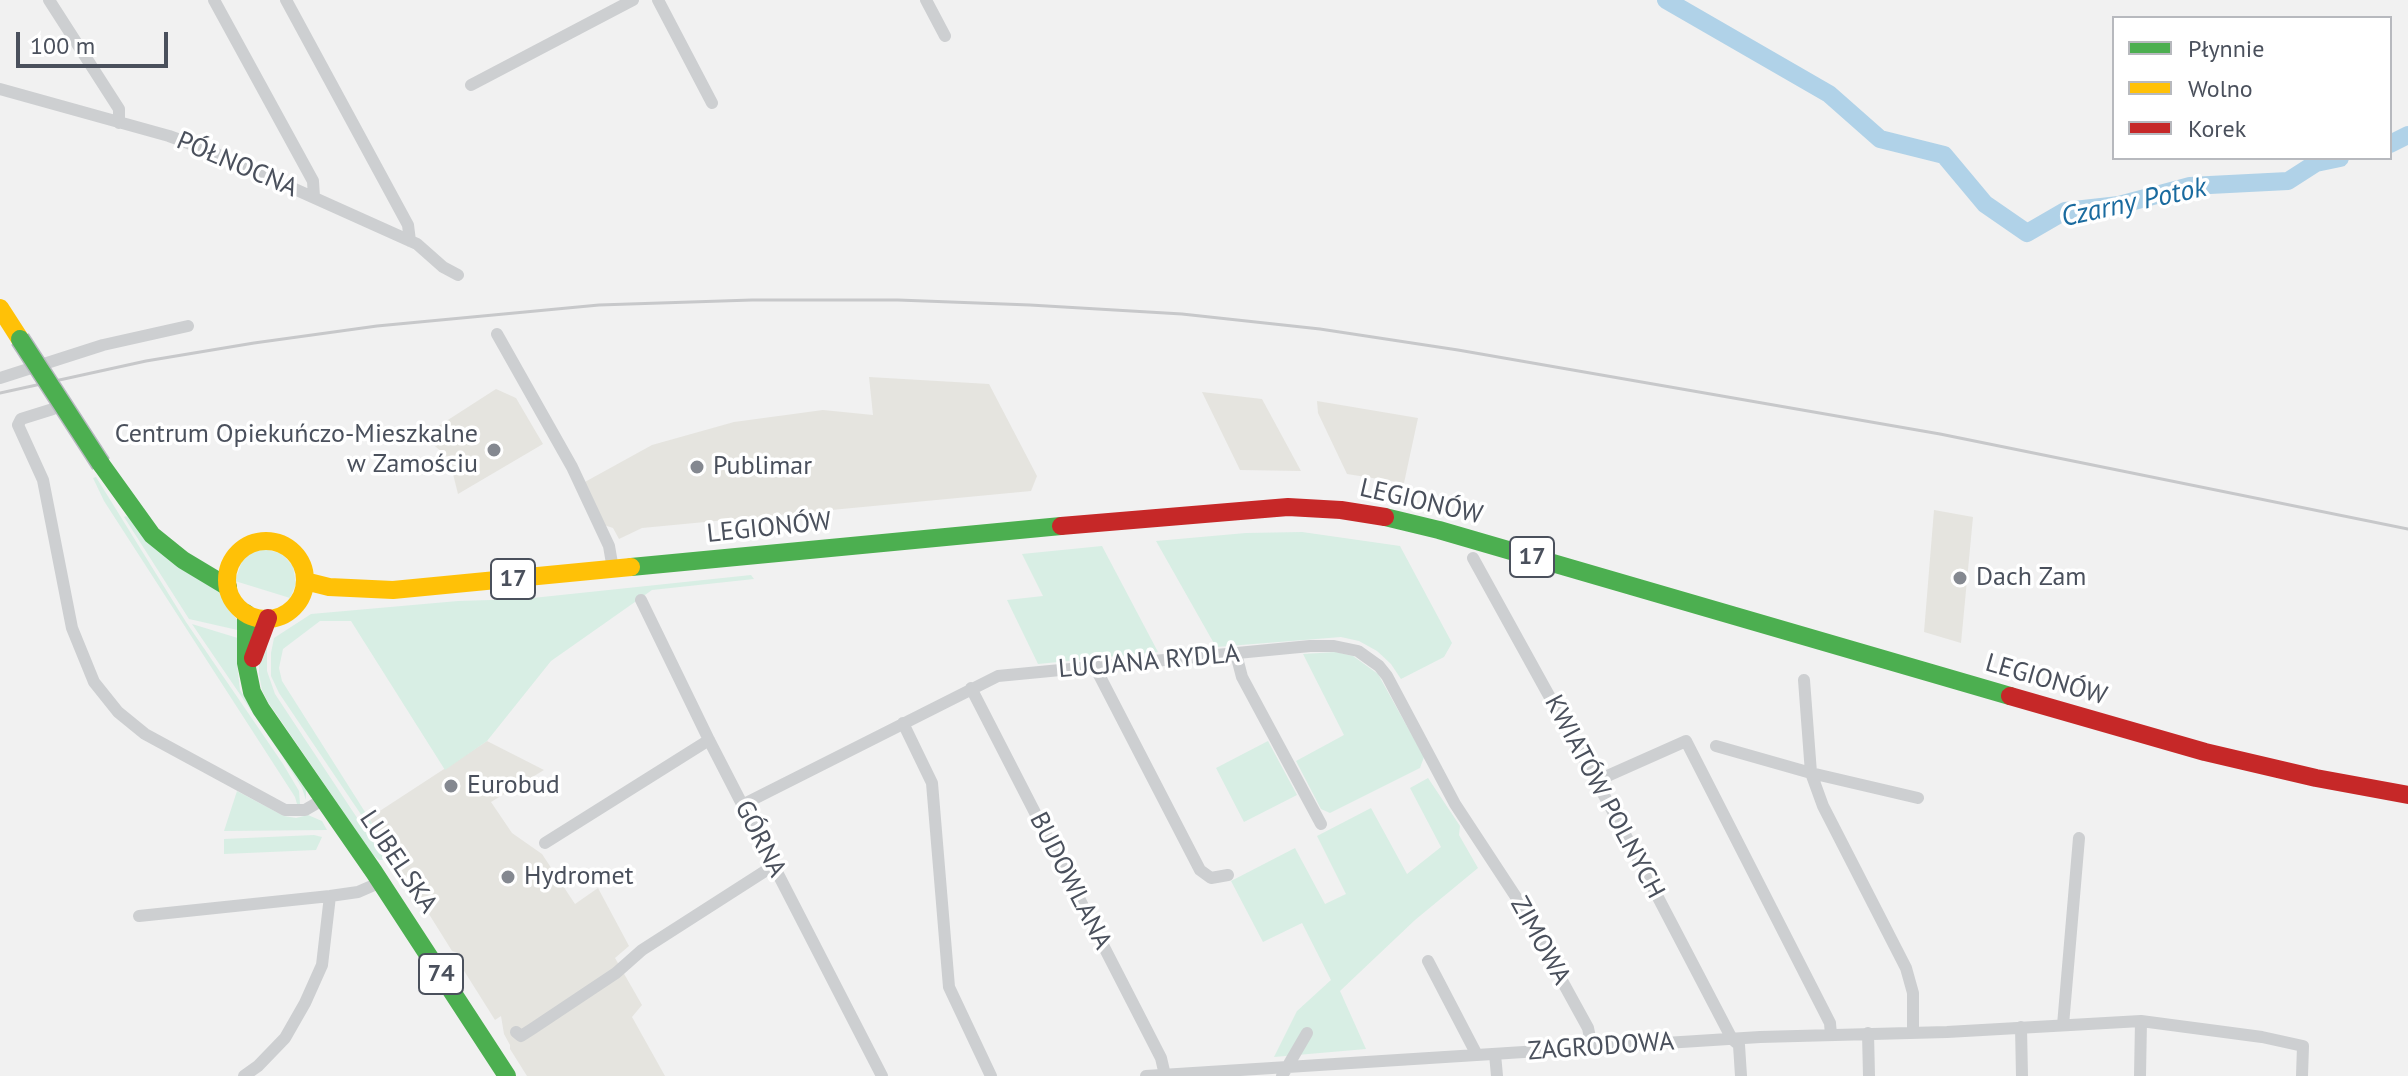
<!DOCTYPE html>
<html>
<head>
<meta charset="utf-8">
<style>
  body { margin:0 }
  #map { position:relative; width:2408px; height:1076px; overflow:hidden; background:#f1f1f1; font-family:"PT Sans",sans-serif }
  canvas { display:block }
  .legend { position:absolute; left:2112px; top:16px; width:280px; height:144px; box-sizing:border-box; background:#fff; border:2px solid #b7b9be; margin:0; padding:10px 14px; list-style:none; font-size:24px; color:#4a505c }
  .legend li { display:flex; align-items:center; gap:16px; height:40px }
  .legend b { width:40px; border:2px solid #b7b9be }
  .scale { position:absolute; left:16px; top:32px; width:152px; height:36px; box-sizing:border-box; border:4px solid #4a505c; border-top:0; padding-left:10px; font-size:24px; line-height:28px; white-space:nowrap; color:#4a505c; -webkit-text-stroke:6px #fff; paint-order:stroke }
</style>
</head>
<body>
<div id="map">
<canvas width="2408" height="1076"></canvas>
<ul class="legend">
<li><b style="height:10px;background:#4caf50"></b>Płynnie</li>
<li><b style="height:10px;background:#ffc107"></b>Wolno</li>
<li><b style="height:10px;background:#c62828"></b>Korek</li>
</ul>
<div class="scale">100 m</div>
</div>
<script>
const g = document.querySelector('canvas').getContext('2d');
g.lineJoin = 'round';
function fill(path, color) {
  g.fillStyle = color;
  g.fill(path, 'evenodd');
}
function poly(rows) {
  const path = new Path2D();
  for (const r of rows) {
    if (r.length === 3) {
      path.moveTo(r[0] + r[2], r[1]);
      path.arc(r[0], r[1], r[2], 0, 2 * Math.PI);
      continue;
    }
    path.moveTo(r[0], r[1]);
    for (let i = 2; i < r.length; i += 2) path.lineTo(r[i], r[i + 1]);
  }
  return path;
}
function trace(path, color, width, dash) {
  g.strokeStyle = color;
  g.lineWidth = width;
  g.lineCap = dash ? 'butt' : 'round';
  g.setLineDash(dash || []);
  g.stroke(path);
}
function label(font, color, halo, rows, align = 'center') {
  g.font = font + ' "PT Sans",sans-serif';
  g.lineWidth = 7;
  g.setLineDash([]);
  g.textBaseline = 'middle';
  g.strokeStyle = halo;
  g.fillStyle = color;
  for (const [text, x, y, turn = 0] of rows) {
    g.save();
    g.translate(x, y);
    g.rotate((+turn || 0) * Math.PI / 180);
    g.textAlign = isNaN(turn) ? turn : align;
    if (halo) g.strokeText(text, 0, 0);
    g.fillText(text, 0, 0);
    g.restore();
  }
}
const commercial = poly([
  [869,377,989,384,1037,476,1031,491,642,528,619,539,613,528,604,525,583,483,652,445,734,422,823,410,873,415],
  [496,389,516,398,543,444,458,494,449,458,423,436],
  [1202,392,1262,399,1301,471,1240,470],
  [1317,401,1418,418,1404,483,1347,474,1318,413],
  [1934,510,1973,517,1961,643,1924,632],
  [487,741,544,770,491,802,512,833,542,854,575,904,598,888,629,946,615,958,642,1005,632,1017,665,1076,527,1076,510,1049,510,1045,504,1034,501,1016,495,1020,456,958,461,954,452,951,369,818]
]);
const green = poly([
  [96,477,186,622,283,764,299,791,300,804,297,804,295,797,104,501,93,478],
  [126,516,218,589,227,608,240,623,242,631,189,619,124,517],
  [1302,532,1400,546,1452,643,1444,657,1401,679,1391,664,1377,651,1359,641,1341,637,1216,647,1156,541,1246,533],
  [1102,546,1158,652,1038,664,1007,600,1043,596,1022,554],
  [263,549,281,553,293,566,296,584,290,598,235,581,242,561,251,553],
  [751,575,754,579,652,590,551,661,487,741,445,770,351,621,320,621,283,649,279,668,282,681,391,853,389,856,279,693,271,676,271,653,274,638,311,614,458,601,523,599],
  [192,624,241,639,237,664,240,690,306,788,306,800,302,788,282,756],
  [267,645,267,671,275,694,385,860,379,860,373,855,268,702,262,690,259,674,259,658],
  [1336,652,1353,656,1378,674,1424,757,1420,768,1330,813,1321,809,1296,761,1344,735,1303,654],
  [1268,741,1297,795,1244,822,1216,768],
  [1428,778,1460,826,1459,835,1478,868,1415,920,1340,991,1366,1049,1274,1057,1297,1011,1331,980,1302,923,1263,942,1231,881,1295,848,1325,904,1346,894,1317,836,1371,808,1407,874,1441,847,1410,788],
  [237,791,284,816,296,818,308,815,322,821,327,830,224,831],
  [314,835,322,837,316,850,224,854,224,839]
]);
const river = poly([
  [1666,0,1829,94,1880,139,1944,155,1985,204,2027,233,2065,211,2119,205,2190,186,2288,181,2316,163,2340,158],
  [2390,144,2408,135]
]);
const street = poly([
  [49,0,119,109,119,123],
  [214,0,313,181,314,197],
  [286,0,408,225,410,241],
  [658,0,712,103],
  [926,0,945,36],
  [471,85,633,0],
  [0,89,169,136,210,151,417,244,443,267,458,275],
  [497,334,572,467,609,546,613,569],
  [0,378,103,345,188,326],
  [53,409,21,419,18,425,43,480,72,628,94,682,118,712,145,734,285,810,305,810,324,799],
  [1473,558,1616,817,1732,1039,1739,1045,1741,1076],
  [641,600,709,740,882,1076],
  [1236,654,1242,677,1321,824],
  [1095,667,1200,870,1211,878,1228,875],
  [1804,680,1811,773,1823,806,1906,968,1913,993,1913,1032],
  [971,688,1161,1058,1165,1075],
  [903,723,932,783,949,987,991,1076],
  [1716,746,1811,773,1918,798],
  [1596,781,1686,741,1830,1023,1831,1035],
  [742,805,998,676,1310,646,1334,646,1358,651,1379,666,1387,676,1455,804,1516,897,1588,1028,1592,1047],
  [545,843,709,740],
  [139,916,330,896,358,892,381,882],
  [1428,961,1477,1055],
  [2063,1025,2079,838],
  [2021,1027,2022,1076],
  [516,1032,521,1036,532,1029,616,973,642,950,773,866],
  [1868,1033,1869,1076],
  [1495,1054,1497,1076],
  [244,1076,258,1066,285,1038,305,1003,322,965,330,896],
  [1146,1076,1760,1037,1947,1032,2141,1021,2262,1037,2303,1046,2302,1076],
  [1282,1076,1307,1033],
  [2140,1076,2141,1021]
]);
const fast = poly([
  [101,464,152,535,183,560,228,587],
  [1385,517,1439,530,2010,696],
  [631,567,1061,526],
  [246,613,246,663,252,692,261,709,374,872,507,1076]
]);
const slow = poly([
  [0,308,20,339],
  [266,580,39],
  [305,581,329,587,393,590,631,567]
]);
const jam = poly([
  [1061,526,1288,507,1341,510,1385,517],
  [253,658,268,618],
  [2010,696,2205,752,2316,778,2408,795]
]);
const rail = poly([
  [0,393,146,361,254,343,377,326,599,305,752,300,898,300,1030,305,1182,314,1320,329,1458,350,1940,434,2408,529]
]);
const fastBridge = poly([
  [20,339,101,464]
]);
const markers = [
  [494,450,8,"#848890"],
  [697,467,8,"#848890"],
  [1960,578,8,"#848890"],
  [451,786,8,"#848890"],
  [508,877,8,"#848890"]
];
const shields = [
  [1532,557,44],
  [513,579,44],
  [441,974,44]
];
const shieldNames = [
  ["17",1532,557],
  ["17",513,579],
  ["74",441,974]
];
const streetNames = [
  ["PÓŁNOCNA",237,165,23],
  ["LEGIONÓW",1421,502,13],
  ["LEGIONÓW",769,528,-6],
  ["LUCJANA RYDLA",1149,662,-5],
  ["LEGIONÓW",2046,680,16],
  ["KWIATÓW POLNYCH",1604,797,62],
  ["GÓRNA",760,839,63],
  ["LUBELSKA",398,862,56],
  ["BUDOWLANA",1070,881,63],
  ["ZIMOWA",1540,941,61],
  ["ZAGRODOWA",1601,1047,-4]
];
const poiNames = [
  ["Centrum Opiekuńczo-Mieszkalne",478,435,"right"],
  ["w Zamościu",478,465,"right"],
  ["Publimar",713,467],
  ["Dach Zam",1976,578],
  ["Eurobud",467,786],
  ["Hydromet",524,877]
];
const waterNames = [
  ["Czarny Potok",2134,203,-12]
];
fill(commercial, '#e5e4df');
fill(green, '#d8eee4');
trace(river, '#b0d2e8', 18);
trace(street, '#cdcfd1', 12);
trace(fast, '#4caf50', 18);
trace(slow, '#ffc107', 18);
trace(jam, '#c62828', 18);
trace(rail, '#c7c8ca', 3);
trace(fastBridge, '#b7b9c0', 21, []);
trace(fastBridge, '#4caf50', 18);
for (const [x, y, r, color] of markers) {
  const dot = new Path2D();
  dot.arc(x, y, r, 0, 2 * Math.PI);
  g.fillStyle = color;
  g.fill(dot);
  trace(dot, '#fff', 3);
}
for (const [x, y, w] of shields) {
  const box = new Path2D();
  box.roundRect(x - w / 2, y - 20, w, 40, 6);
  g.fillStyle = '#fff';
  g.fill(box);
  trace(box, '#4a505c', 2);
}
label('bold 24px', '#4a505c', null, shieldNames);
label('26px', '#4a505c', '#fff', streetNames);
label('26px', '#4a505c', '#fff', poiNames, 'left');
label('italic 28px', '#1a6b9f', '#fff', waterNames);
</script>
</body>
</html>
